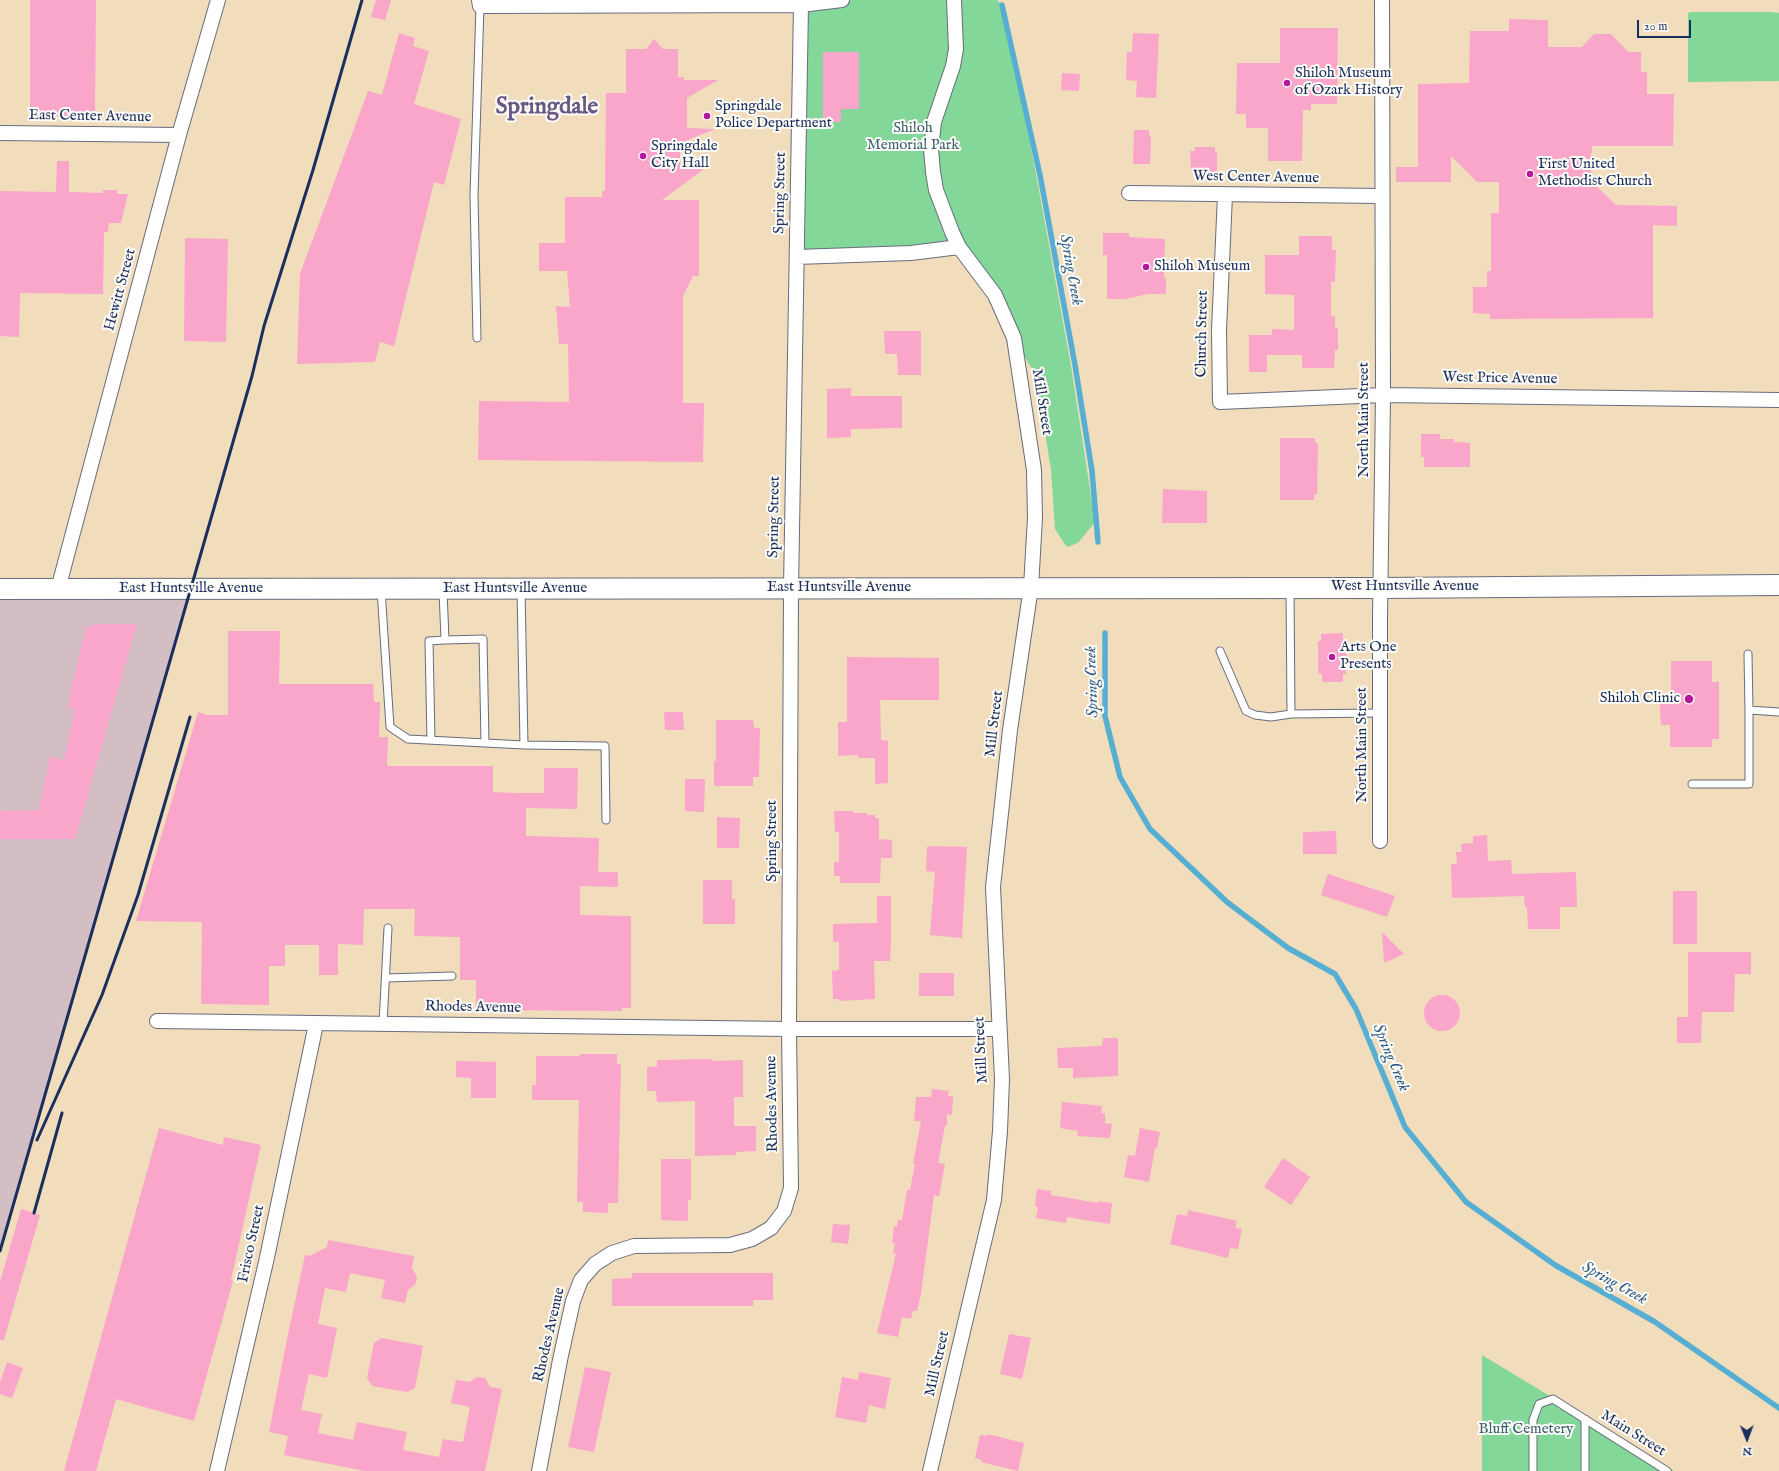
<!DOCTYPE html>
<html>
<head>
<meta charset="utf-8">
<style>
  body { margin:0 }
  #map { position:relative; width:1779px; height:1471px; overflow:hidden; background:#f1dcbc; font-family:"IM FELL English",serif }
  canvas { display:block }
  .north { position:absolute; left:1727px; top:1419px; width:40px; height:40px; -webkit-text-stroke:3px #fdfcf7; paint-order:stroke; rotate:179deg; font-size:11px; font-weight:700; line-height:16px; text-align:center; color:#1b2f5e }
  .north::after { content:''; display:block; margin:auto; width:14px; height:18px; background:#1b2f5e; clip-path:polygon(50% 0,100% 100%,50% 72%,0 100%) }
  .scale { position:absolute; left:1637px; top:20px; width:54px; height:18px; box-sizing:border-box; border:2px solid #1b2f5e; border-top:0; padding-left:5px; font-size:12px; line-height:14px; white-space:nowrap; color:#1b2f5e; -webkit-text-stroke:3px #fdfcf7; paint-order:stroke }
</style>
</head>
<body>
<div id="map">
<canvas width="1779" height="1471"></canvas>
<div class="north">N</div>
<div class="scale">20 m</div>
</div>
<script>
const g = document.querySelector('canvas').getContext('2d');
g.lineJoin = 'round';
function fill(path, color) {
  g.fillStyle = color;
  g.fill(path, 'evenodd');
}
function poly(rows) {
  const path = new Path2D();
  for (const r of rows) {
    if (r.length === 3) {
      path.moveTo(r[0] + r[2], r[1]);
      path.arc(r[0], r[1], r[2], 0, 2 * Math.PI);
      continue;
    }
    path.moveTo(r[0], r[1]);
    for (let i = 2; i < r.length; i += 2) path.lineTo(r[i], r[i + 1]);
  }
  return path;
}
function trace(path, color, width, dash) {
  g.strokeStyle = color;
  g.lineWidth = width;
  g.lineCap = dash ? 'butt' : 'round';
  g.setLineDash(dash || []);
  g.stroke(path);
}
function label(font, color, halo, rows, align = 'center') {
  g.font = font + ' "IM FELL English",serif';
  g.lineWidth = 4;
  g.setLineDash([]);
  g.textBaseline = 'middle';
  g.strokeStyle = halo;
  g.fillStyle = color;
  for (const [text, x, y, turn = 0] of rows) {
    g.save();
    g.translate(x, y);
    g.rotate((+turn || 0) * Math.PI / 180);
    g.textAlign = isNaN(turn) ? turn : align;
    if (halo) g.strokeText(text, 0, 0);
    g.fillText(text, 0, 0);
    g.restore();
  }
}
const industrial = poly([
  [0,589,190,590,0,1251]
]);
const green = poly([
  [824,0,997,0,1002,5,1034,163,1071,366,1095,522,1078,543,1067,547,1055,529,1051,469,1035,374,959,247,797,257,801,5],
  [1691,12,1771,12,1779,13,1779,81,1688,82,1688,13],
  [1482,1355,1674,1471,1482,1471]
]);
const stream = poly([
  [1002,5,1040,175,1075,365,1092,471,1098,542],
  [1105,633,1105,716,1120,777,1150,829,1227,902,1288,948,1335,974,1356,1009,1405,1127,1466,1202,1555,1265,1655,1322,1779,1408]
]);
const building = poly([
  [30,0,96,0,95,117,30,117],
  [376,0,391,0,385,20,371,17],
  [1509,19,1548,20,1548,47,1582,47,1594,34,1611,34,1628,52,1641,52,1641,72,1647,72,1647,94,1674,94,1673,146,1592,146,1592,153,1591,153,1591,181,1616,205,1677,206,1677,226,1653,225,1653,318,1490,319,1490,314,1473,313,1473,287,1487,287,1487,271,1491,271,1491,213,1499,213,1499,182,1477,182,1451,156,1451,182,1396,182,1396,167,1418,167,1418,84,1469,83,1470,31,1509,31],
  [1280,28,1338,28,1337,104,1311,104,1311,110,1303,110,1302,161,1268,161,1268,128,1246,128,1246,114,1236,114,1237,63,1280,63],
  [399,33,415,38,413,46,429,51,414,104,461,119,444,185,434,182,394,346,380,342,375,362,297,364,300,274,368,91,382,95],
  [1133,33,1159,34,1156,98,1136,97,1137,81,1126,80,1127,52,1132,52],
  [654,39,663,49,678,49,678,77,684,77,684,80,718,80,687,98,687,128,715,129,680,143,680,169,704,169,662,200,699,200,699,276,693,276,683,296,683,403,704,403,703,462,478,460,479,401,569,402,568,344,559,344,556,306,570,307,567,271,539,271,539,243,565,243,565,197,602,197,602,191,605,191,606,93,626,93,626,49,646,49],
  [823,52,859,52,859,109,841,109,841,122,823,122],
  [1062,73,1080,74,1079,91,1061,90],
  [1134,130,1149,130,1149,136,1151,136,1150,164,1133,164],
  [1195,147,1215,147,1215,152,1217,152,1217,172,1191,172,1190,151,1195,151],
  [57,161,69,161,69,192,103,193,103,190,117,190,117,194,128,194,121,223,109,223,108,232,104,232,103,294,20,293,19,337,0,336,0,191,56,192],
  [1103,233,1129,233,1129,237,1165,239,1164,279,1166,278,1166,294,1148,294,1125,299,1107,299,1107,255,1103,255],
  [1299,236,1332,236,1332,250,1336,250,1335,282,1331,281,1331,316,1335,316,1335,328,1338,328,1338,350,1335,350,1334,368,1302,368,1302,355,1267,355,1267,372,1249,372,1249,335,1272,335,1272,329,1294,330,1294,295,1265,294,1265,255,1299,255],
  [185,238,228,239,226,342,184,341],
  [884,331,921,331,921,375,898,375,897,354,885,354],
  [851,388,851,396,902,396,902,428,851,429,851,437,827,438,827,389],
  [1421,434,1440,434,1440,439,1454,439,1454,442,1470,443,1470,467,1424,467,1424,457,1421,457],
  [1280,438,1315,438,1315,443,1318,443,1317,495,1314,494,1314,500,1280,500],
  [1163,489,1207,491,1207,523,1162,523],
  [93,624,137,624,75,839,0,839,0,811,39,810,50,757,64,760,75,708,67,708,86,627,93,627],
  [228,631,280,631,279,684,373,684,374,702,380,702,379,737,388,737,387,766,493,766,493,792,516,793,544,793,544,768,578,768,577,809,526,808,526,836,599,838,598,872,618,872,618,887,580,886,580,915,631,916,631,1008,622,1008,622,1011,476,1010,476,980,460,980,460,937,414,936,415,909,364,909,363,945,338,944,338,975,319,975,319,945,285,945,285,966,269,966,269,1005,201,1004,202,922,136,921,198,712,208,715,228,715],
  [1343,633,1343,640,1346,640,1346,674,1343,674,1343,682,1322,682,1322,674,1318,673,1318,641,1321,641,1321,634],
  [847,657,939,658,939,700,880,700,881,740,888,741,888,783,875,784,875,758,858,758,858,755,838,756,838,722,847,722],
  [1671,661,1712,661,1712,682,1719,682,1719,739,1712,739,1712,747,1670,747,1670,725,1661,725,1659,693,1671,693],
  [664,712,683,712,684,730,665,730],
  [716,720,753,720,754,728,760,728,759,777,753,777,753,786,714,786,714,761,716,761],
  [685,779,705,779,704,812,685,811],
  [834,811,853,811,853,813,867,813,867,815,875,815,875,818,879,818,879,839,892,840,892,858,881,858,880,883,840,883,840,876,834,876,834,862,839,862,839,832,835,832],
  [717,817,740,818,739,848,717,848],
  [1336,831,1337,854,1303,854,1303,832],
  [1487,835,1488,861,1511,860,1512,874,1576,872,1577,907,1560,907,1560,929,1528,929,1527,907,1525,907,1524,896,1454,898,1452,897,1451,864,1457,864,1456,852,1462,852,1461,844,1473,843,1473,836],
  [932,846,967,847,962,938,930,935,935,872,926,871,927,847],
  [1328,874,1395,896,1387,917,1321,895],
  [703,880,732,880,732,899,735,899,735,924,703,924],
  [1673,891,1697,891,1697,944,1673,944],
  [877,896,891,896,891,942,890,961,874,961,875,999,839,1001,839,999,833,999,832,971,839,970,839,942,833,942,833,924,877,923],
  [1382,932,1404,954,1384,963],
  [1688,952,1751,952,1751,974,1735,974,1734,1012,1702,1012,1701,1043,1677,1043,1677,1017,1688,1017],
  [919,973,954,973,954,996,919,996],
  [1442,1013,18],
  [1103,1038,1118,1038,1118,1076,1073,1078,1073,1068,1058,1068,1057,1048,1102,1046],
  [580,1054,617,1054,617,1064,621,1064,618,1203,608,1203,608,1213,583,1212,583,1202,577,1202,579,1100,532,1100,532,1085,536,1085,536,1056,580,1056],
  [711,1059,712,1061,743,1060,743,1097,734,1097,734,1126,756,1126,756,1151,736,1152,736,1155,695,1156,695,1101,657,1102,656,1091,647,1091,647,1067,657,1066,657,1060],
  [456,1061,496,1062,496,1098,471,1098,471,1078,456,1077],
  [932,1089,949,1091,948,1096,953,1096,952,1115,947,1114,947,1126,945,1126,938,1163,945,1164,939,1196,934,1195,921,1294,917,1311,913,1311,911,1319,902,1317,898,1337,877,1333,896,1254,893,1254,895,1243,892,1243,894,1226,897,1227,898,1220,902,1220,907,1190,910,1190,915,1164,913,1164,921,1121,914,1121,916,1097,931,1097],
  [1062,1102,1102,1106,1101,1113,1105,1114,1105,1123,1112,1124,1110,1138,1077,1136,1078,1131,1060,1128],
  [159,1128,223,1145,224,1137,261,1145,231,1280,233,1281,194,1421,116,1399,96,1471,64,1471],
  [1140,1128,1160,1132,1157,1148,1155,1148,1149,1182,1124,1177,1128,1155,1135,1156],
  [1283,1158,1310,1177,1291,1205,1264,1187],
  [661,1159,691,1159,691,1200,688,1200,688,1221,661,1220],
  [1037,1189,1051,1191,1051,1195,1098,1203,1098,1201,1112,1203,1110,1224,1067,1217,1066,1223,1036,1218,1038,1207,1035,1206],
  [21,1209,40,1215,4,1340,0,1340,0,1282],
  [1188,1210,1237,1221,1235,1228,1242,1229,1238,1249,1230,1248,1228,1258,1170,1244,1177,1214,1187,1216],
  [833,1224,850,1225,848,1244,831,1242],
  [328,1240,414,1256,412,1268,417,1277,415,1285,408,1290,405,1303,381,1298,385,1280,350,1273,346,1292,325,1288,318,1324,337,1328,327,1378,309,1374,301,1410,322,1414,318,1433,353,1440,357,1422,407,1432,403,1450,439,1457,443,1439,463,1442,470,1407,451,1403,456,1380,470,1382,477,1377,485,1378,490,1387,502,1389,485,1471,365,1471,284,1455,288,1436,269,1432,287,1339,305,1255,309,1256,327,1247],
  [632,1273,773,1273,773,1300,753,1300,753,1306,612,1306,612,1279,632,1278],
  [1009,1334,1031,1338,1022,1379,1000,1374],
  [382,1338,423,1346,415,1388,407,1392,372,1386,367,1378,374,1343],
  [7,1362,23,1368,12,1398,0,1394,0,1382],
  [585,1367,611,1372,594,1452,568,1447],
  [859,1372,891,1378,885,1409,869,1405,866,1423,835,1417,842,1377,858,1380],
  [987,1434,1024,1443,1018,1471,981,1462,982,1460,975,1458,980,1435,987,1436]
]);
const service = poly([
  [477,338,474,195,480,6],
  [381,589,390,727,408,739,524,745,521,589],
  [1290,589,1291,714,1380,713],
  [445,640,483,639,485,743],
  [1220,651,1246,711,1255,715,1271,717,1291,714],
  [1748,654,1749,710],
  [431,740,429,641,445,640,443,590],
  [524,745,605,746,606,820],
  [1692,784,1749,784,1749,710,1779,712],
  [386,978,452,976],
  [383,1024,388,928],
  [1533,1471,1533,1420,1539,1404,1553,1399,1667,1471],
  [1585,1471,1585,1419]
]);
const minor = poly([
  [479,0,480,6,801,5,842,0],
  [0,133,179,135],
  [1129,193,1382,196],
  [1225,195,1219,330,1220,402,1383,395,1779,400],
  [797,257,911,253,959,247],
  [58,589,179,135,218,0],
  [1380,841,1380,619,1383,395,1382,0],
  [157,1021,789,1029,998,1029],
  [217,1471,266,1262,316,1024],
  [539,1471,560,1360,573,1301,581,1280,595,1264,612,1253,634,1246,730,1245,752,1239,771,1228,784,1211,791,1188,789,1029,791,588,801,5],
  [930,1471,994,1200,1000,1131,1002,1079,993,887,1010,730,1031,587,1035,518,1034,470,1014,338,995,295,959,247,952,232,936,190,933,172,931,149,934,122,953,66,956,49,954,0]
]);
const secondary = poly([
  [0,589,1381,588,1779,585]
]);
const rail = poly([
  [37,1140,102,995,138,895,190,717],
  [34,1213,62,1113],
  [0,1251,252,376,264,326,313,170,362,0]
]);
const markers = [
  [1287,83,4,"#b5179e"],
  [707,116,4,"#b5179e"],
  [643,156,4,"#b5179e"],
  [1530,174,4,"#b5179e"],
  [1146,267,4,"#b5179e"],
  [1332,657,4,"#b5179e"],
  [1689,699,5,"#b5179e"]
];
const poiNames = [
  ["Shiloh Museum",1295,74],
  ["of Ozark History",1295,91],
  ["Springdale",715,107],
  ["Police Department",715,124],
  ["Springdale",651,147],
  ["City Hall",651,164],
  ["First United",1538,165],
  ["Methodist Church",1538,182],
  ["Shiloh Museum",1154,267],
  ["Arts One",1340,648],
  ["Presents",1340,665],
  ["Shiloh Clinic",1680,699,"right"]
];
const streetNames = [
  ["East Center Avenue",90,117,1],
  ["West Center Avenue",1256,178,1],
  ["Spring Street",781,193,-89],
  ["Hewitt Street",121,290,-75],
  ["Church Street",1203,334,-89],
  ["West Price Avenue",1500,379,1],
  ["Mill Street",1041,402,81],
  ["North Main Street",1365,420,-90],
  ["Spring Street",775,517,-89],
  ["West Huntsville Avenue",1405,587],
  ["East Huntsville Avenue",839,588],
  ["East Huntsville Avenue",191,589],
  ["East Huntsville Avenue",515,589],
  ["Mill Street",995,724,-83],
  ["North Main Street",1363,745,-90],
  ["Spring Street",773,841,-90],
  ["Rhodes Avenue",473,1008,1],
  ["Mill Street",982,1050,-93],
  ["Rhodes Avenue",773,1104,-91],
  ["Frisco Street",252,1244,-78],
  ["Rhodes Avenue",550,1335,-77],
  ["Mill Street",938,1364,-77],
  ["Main Street",1633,1434,32]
];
const parkNames = [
  ["Shiloh",913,129],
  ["Memorial Park",913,146],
  ["Bluff Cemetery",1526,1430]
];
const waterNames = [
  ["Spring Creek",1070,270,80],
  ["Spring Creek",1093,682,-92],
  ["Spring Creek",1390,1058,67],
  ["Spring Creek",1614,1284,29]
];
const townNames = [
  ["Springdale",547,108]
];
fill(industrial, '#d2bec3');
fill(green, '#83d799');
trace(stream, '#56afd3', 5.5);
fill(building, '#faa5ca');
trace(service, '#666c7f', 9);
trace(minor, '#666c7f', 16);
trace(secondary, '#666c7f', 22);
trace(service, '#fff', 7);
trace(minor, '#fff', 14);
trace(secondary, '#fff', 20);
trace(rail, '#1b2f5e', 3);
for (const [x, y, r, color] of markers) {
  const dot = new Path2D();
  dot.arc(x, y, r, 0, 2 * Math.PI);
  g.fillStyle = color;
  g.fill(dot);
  trace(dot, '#fdfcf7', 1.5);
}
label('15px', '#1b2f5e', '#fdfcf7', poiNames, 'left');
label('15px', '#1b2f5e', '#fdfcf7', streetNames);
label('15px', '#3a6170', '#fdfcf7', parkNames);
label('italic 16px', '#305c87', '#fdfcf7', waterNames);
label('bold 23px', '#695884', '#fdfcf7', townNames);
</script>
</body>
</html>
